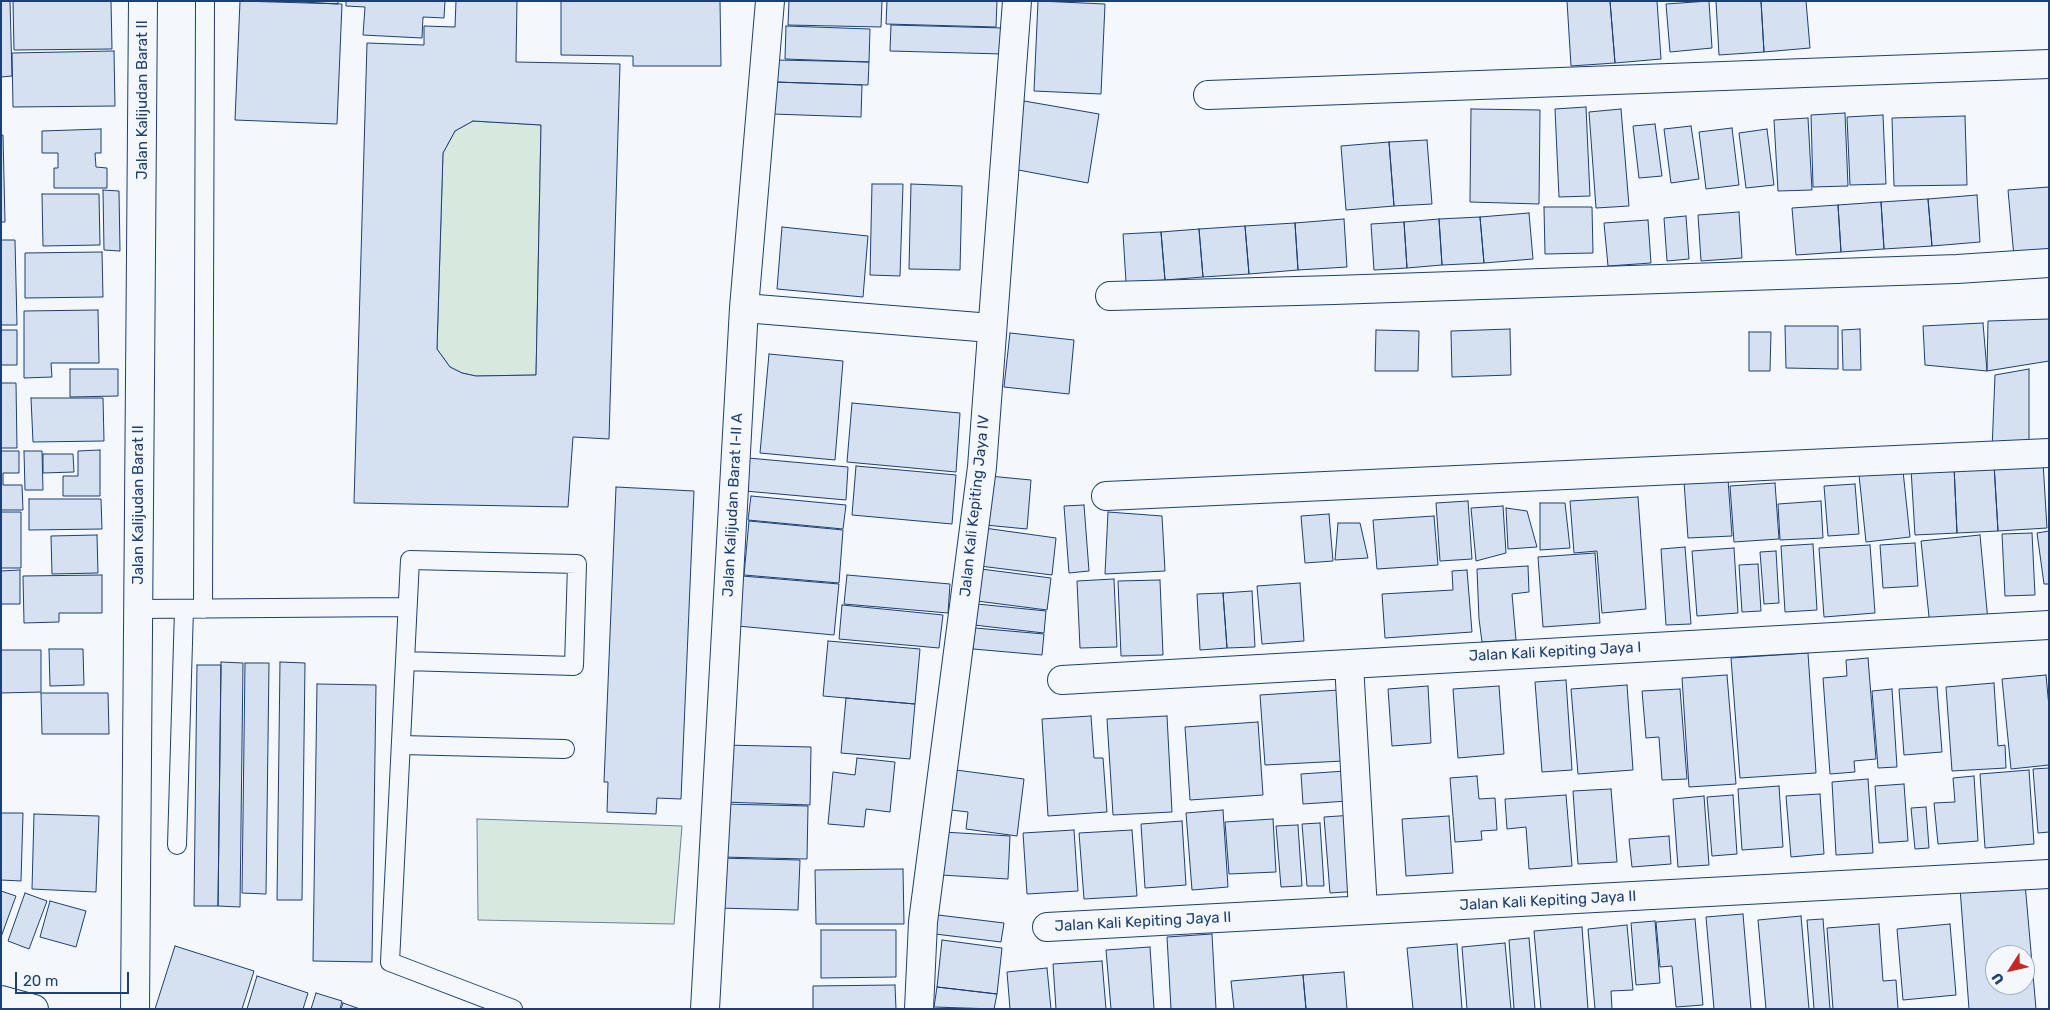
<!DOCTYPE html>
<html>
<head>
<meta charset="utf-8">
<style>
  body { margin:0 }
  #map { position:relative; width:2050px; height:1010px; overflow:hidden; background:#f4f7fb; font-family:Rubik,sans-serif }
  canvas { display:block }
  .frame { position:absolute; inset:0; border:2px solid #1d3f73; pointer-events:none }
  .north { position:absolute; left:1985px; top:945px; width:50px; height:50px; box-sizing:border-box; background:#f4f7fb; border:1px solid #9eadc5; border-radius:50%; rotate:235deg; font-size:14px; font-weight:700; line-height:20px; text-align:center; color:#1d3f73 }
  .north::after { content:''; display:block; margin:auto; width:18px; height:22px; background:#c62828; clip-path:polygon(50% 0,100% 100%,50% 72%,0 100%) }
  .scale { position:absolute; left:15px; top:972px; width:114px; height:22px; box-sizing:border-box; border:2px solid #1d3f73; border-top:0; padding-left:6px; font-size:15px; line-height:18px; white-space:nowrap; color:#1d3f73; -webkit-text-stroke:4px #f4f7fb; paint-order:stroke }
</style>
</head>
<body>
<div id="map">
<canvas width="2050" height="1010"></canvas>
<div class="frame"></div>
<div class="north">U</div>
<div class="scale">20 m</div>
</div>
<script>
const g = document.querySelector('canvas').getContext('2d');
g.lineJoin = 'round';
function fill(path, color) {
  g.fillStyle = color;
  g.fill(path, 'evenodd');
}
function poly(rows) {
  const path = new Path2D();
  for (const r of rows) {
    path.moveTo(r[0], r[1]);
    for (let i = 2; i < r.length; i += 2) path.lineTo(r[i], r[i + 1]);
  }
  return path;
}
function trace(path, color, width, dash) {
  g.strokeStyle = color;
  g.lineWidth = width;
  g.lineCap = dash ? 'butt' : 'round';
  g.setLineDash(dash || []);
  g.stroke(path);
}
function label(font, color, halo, rows, align = 'center') {
  g.font = font + ' Rubik,sans-serif';
  g.lineWidth = 4;
  g.setLineDash([]);
  g.textBaseline = 'middle';
  g.strokeStyle = halo;
  g.fillStyle = color;
  for (const [text, x, y, turn = 0] of rows) {
    g.save();
    g.translate(x, y);
    g.rotate((+turn || 0) * Math.PI / 180);
    g.textAlign = isNaN(turn) ? turn : align;
    if (halo) g.strokeText(text, 0, 0);
    g.fillText(text, 0, 0);
    g.restore();
  }
}
const green = poly([
  [473,121,541,125,536,375,476,376,462,373,450,367,437,349,443,153,455,131,473,121],
  [477,819,682,826,674,924,478,920,477,819]
]);
const building = poly([
  [1,1,10,1,12,76,1,77,1,1],
  [13,1,111,1,112,49,14,50,13,1],
  [240,1,342,4,337,124,235,120,240,1],
  [284,1,338,1,338,4,284,1],
  [346,1,445,1,444,18,423,17,422,38,363,35,365,7,346,6,346,1],
  [456,1,517,1,516,62,620,64,609,439,573,437,568,507,354,503,367,43,424,45,424,26,455,27,456,1],
  [473,121,541,125,536,375,476,376,462,373,450,367,437,349,443,153,455,131,473,121],
  [561,1,720,1,721,66,633,66,633,56,561,55,561,1],
  [789,1,882,1,881,27,788,25,789,1],
  [887,1,997,1,996,27,886,24,887,1],
  [1038,1,1105,4,1101,94,1034,91,1038,1],
  [1567,1,1610,1,1615,63,1571,66,1567,1],
  [1610,1,1657,1,1661,59,1615,63,1610,1],
  [1709,1,1712,48,1670,52,1666,4,1709,1],
  [1716,1,1761,1,1764,52,1719,55,1716,1],
  [1761,1,1806,1,1810,48,1764,52,1761,1],
  [891,25,1003,28,1003,54,890,51,891,25],
  [786,26,870,29,869,62,785,59,786,26],
  [114,51,115,106,13,107,12,53,114,51],
  [777,60,869,62,868,85,776,82,777,60],
  [773,82,862,85,861,117,772,114,773,82],
  [1024,101,1099,114,1088,183,1013,169,1024,101],
  [1586,107,1590,196,1559,197,1555,109,1586,107],
  [1471,109,1540,110,1539,204,1470,202,1471,109],
  [1621,109,1629,206,1596,208,1589,112,1621,109],
  [1845,113,1848,186,1813,187,1811,115,1845,113],
  [1883,115,1886,184,1850,185,1847,117,1883,115],
  [1965,116,1967,185,1894,186,1892,118,1965,116],
  [1808,118,1812,190,1778,191,1774,120,1808,118],
  [1655,124,1662,176,1639,178,1633,126,1655,124],
  [1691,126,1699,179,1671,183,1664,129,1691,126],
  [1732,128,1739,185,1706,189,1699,132,1732,128],
  [101,129,101,153,95,153,96,167,107,168,107,188,54,188,54,168,58,168,58,153,42,153,42,131,101,129],
  [1767,129,1774,185,1746,188,1739,133,1767,129],
  [1,135,3,135,5,222,1,222,1,135],
  [1427,140,1432,204,1394,206,1389,142,1427,140],
  [1389,142,1394,206,1346,210,1341,146,1389,142],
  [872,184,903,184,900,276,870,275,872,184],
  [911,184,962,186,960,270,909,269,911,184],
  [2049,187,2049,254,2014,257,2008,190,2049,187],
  [103,190,119,191,120,251,104,250,103,190],
  [42,194,99,194,100,245,43,246,42,194],
  [1977,195,1980,242,1932,246,1928,199,1977,195],
  [1928,199,1932,246,1884,249,1881,202,1928,199],
  [1881,202,1884,249,1841,252,1838,205,1881,202],
  [1838,205,1841,252,1796,255,1792,208,1838,205],
  [1544,207,1592,207,1593,253,1545,254,1544,207],
  [1739,212,1742,258,1701,261,1698,215,1739,212],
  [1529,213,1533,259,1484,263,1480,217,1529,213],
  [1686,216,1689,259,1667,261,1664,218,1686,216],
  [1480,217,1484,263,1442,265,1439,219,1480,217],
  [1344,219,1347,267,1298,270,1295,223,1344,219],
  [1439,219,1442,265,1407,268,1404,222,1439,219],
  [1648,220,1651,263,1608,266,1604,223,1648,220],
  [1404,222,1407,268,1374,270,1371,224,1404,222],
  [1295,223,1298,270,1249,274,1245,226,1295,223],
  [1245,226,1249,274,1203,277,1199,229,1245,226],
  [782,227,868,236,863,297,777,289,782,227],
  [1199,229,1203,277,1165,280,1161,232,1199,229],
  [1161,232,1165,280,1126,282,1123,234,1161,232],
  [1,240,15,240,17,325,1,325,1,240],
  [102,252,103,297,25,298,25,253,102,252],
  [98,310,99,363,51,363,52,377,24,378,24,311,98,310],
  [2049,319,2049,361,1987,371,1988,321,2049,319],
  [1983,323,1987,371,1925,365,1923,326,1983,323],
  [1785,326,1838,326,1838,369,1786,368,1785,326],
  [1510,329,1511,375,1452,377,1451,331,1510,329],
  [1860,329,1861,370,1843,370,1842,330,1860,329],
  [1,330,17,330,17,365,1,365,1,330],
  [1376,330,1419,331,1418,371,1375,371,1376,330],
  [1749,332,1771,332,1770,371,1749,371,1749,332],
  [1010,333,1074,340,1069,394,1004,387,1010,333],
  [769,354,843,361,835,460,760,453,769,354],
  [70,369,118,369,118,396,70,397,70,369],
  [2029,369,2029,450,1992,450,1995,375,2029,369],
  [1,383,16,383,17,448,1,448,1,383],
  [31,398,103,398,104,441,33,442,31,398],
  [852,403,960,413,956,472,847,462,852,403],
  [100,450,100,496,63,496,63,476,78,476,78,451,100,450],
  [1,451,19,451,19,473,3,473,3,485,22,485,23,510,1,510,1,451],
  [24,451,42,451,43,490,25,490,24,451],
  [43,454,73,454,74,472,43,473,43,454],
  [748,458,848,467,846,500,745,491,748,458],
  [2043,462,2047,528,1998,531,1994,464,2043,462],
  [1994,464,1998,531,1957,533,1954,466,1994,464],
  [856,466,956,475,952,524,852,515,856,466],
  [1954,466,1957,533,1915,535,1911,469,1954,466],
  [1903,471,1910,537,1866,542,1859,475,1903,471],
  [989,476,1031,480,1027,529,985,525,989,476],
  [1728,479,1732,536,1688,538,1684,482,1728,479],
  [1775,483,1779,539,1734,542,1730,486,1775,483],
  [1855,484,1859,534,1828,536,1824,486,1855,484],
  [616,487,694,491,681,799,657,798,656,814,607,812,608,782,604,782,616,487],
  [751,496,846,505,843,529,748,520,751,496],
  [1638,497,1646,609,1602,613,1597,551,1574,553,1570,501,1638,497],
  [29,499,101,499,102,529,29,530,29,499],
  [1468,501,1472,559,1440,561,1436,503,1468,501],
  [1821,501,1823,538,1780,540,1778,504,1821,501],
  [1540,503,1565,503,1570,548,1540,550,1540,503],
  [1084,505,1089,571,1069,573,1064,506,1084,505],
  [1503,506,1506,553,1476,561,1471,508,1503,506],
  [1506,508,1527,511,1537,547,1508,549,1506,508],
  [1,512,21,512,21,568,1,568,1,512],
  [1108,512,1162,516,1165,571,1105,574,1108,512],
  [1329,514,1333,561,1305,563,1301,516,1329,514],
  [1434,516,1438,565,1377,569,1373,520,1434,516],
  [749,521,843,530,839,583,744,575,749,521],
  [1338,523,1360,523,1368,558,1335,560,1338,523],
  [977,527,1056,538,1052,575,972,565,977,527],
  [2049,531,2049,584,2044,584,2037,533,2049,531],
  [2032,533,2035,595,2005,596,2002,534,2032,533],
  [97,535,98,573,52,574,51,536,97,535],
  [1980,535,1988,621,1930,626,1921,541,1980,535],
  [1915,543,1918,586,1883,588,1880,545,1915,543],
  [1813,544,1817,610,1785,612,1781,546,1813,544],
  [1870,545,1875,613,1824,617,1819,548,1870,545],
  [1685,547,1691,624,1666,625,1661,549,1685,547],
  [1734,548,1738,613,1697,616,1692,551,1734,548],
  [1776,551,1779,603,1764,604,1760,552,1776,551],
  [1595,553,1600,623,1543,627,1538,557,1595,553],
  [1758,564,1761,611,1742,612,1739,565,1758,564],
  [1528,566,1529,592,1512,594,1516,640,1482,642,1479,619,1477,569,1528,566],
  [981,569,1051,578,1047,610,977,601,981,569],
  [20,570,20,604,1,604,1,571,20,570],
  [1467,570,1472,632,1385,638,1382,594,1453,590,1452,571,1467,570],
  [102,575,102,613,59,613,59,622,24,623,23,576,102,575],
  [730,575,839,584,834,635,727,625,730,575],
  [847,575,950,584,948,613,844,604,847,575],
  [1114,579,1117,647,1080,648,1077,581,1114,579],
  [1160,580,1163,655,1121,656,1118,581,1160,580],
  [1300,583,1304,641,1262,644,1257,586,1300,583],
  [1252,591,1255,647,1227,648,1223,593,1252,591],
  [1223,593,1227,648,1200,650,1197,594,1223,593],
  [977,604,1046,611,1044,633,974,625,977,604],
  [842,605,943,615,939,648,839,639,842,605],
  [975,628,1044,634,1042,655,973,649,975,628],
  [828,641,920,649,915,704,823,696,828,641],
  [49,649,83,649,84,685,50,686,49,649],
  [1,650,41,650,41,692,1,693,1,650],
  [1808,653,1816,773,1740,778,1731,658,1808,653],
  [1868,658,1876,759,1854,761,1855,772,1830,774,1823,678,1847,676,1846,660,1868,658],
  [221,662,243,663,240,907,218,906,221,662],
  [280,662,305,663,302,900,277,900,280,662],
  [245,663,269,663,266,894,242,893,245,663],
  [197,665,221,665,218,906,194,906,197,665],
  [1727,675,1736,784,1689,787,1682,678,1727,675],
  [2046,675,2049,707,2049,765,2011,769,2002,679,2046,675],
  [1566,680,1572,770,1542,772,1535,682,1566,680],
  [1994,683,1998,746,2005,745,2006,768,1952,771,1946,687,1994,683],
  [317,684,376,685,372,962,313,961,317,684],
  [1627,685,1633,770,1578,774,1571,689,1627,685],
  [1428,686,1431,743,1392,746,1388,689,1428,686],
  [1499,686,1504,754,1458,758,1453,689,1499,686],
  [1937,687,1942,752,1904,755,1899,689,1937,687],
  [1680,689,1687,779,1662,780,1659,737,1646,738,1642,691,1680,689],
  [1892,689,1897,767,1878,768,1872,691,1892,689],
  [1339,690,1343,761,1265,765,1260,695,1339,690],
  [41,693,108,693,109,734,42,734,41,693],
  [846,698,915,704,910,759,841,753,846,698],
  [1091,716,1094,758,1103,758,1107,812,1048,816,1042,719,1091,716],
  [1167,716,1172,812,1113,815,1107,719,1167,716],
  [1258,722,1263,795,1190,800,1185,727,1258,722],
  [724,745,811,747,810,805,723,802,724,745],
  [857,758,895,762,890,812,866,809,864,827,828,824,833,772,855,775,857,758],
  [2049,768,2049,832,2038,833,2033,769,2049,768],
  [956,770,1024,779,1017,836,966,829,968,812,951,810,956,770],
  [2029,770,2034,844,1985,848,1980,774,2029,770],
  [1346,771,1348,801,1303,804,1301,774,1346,771],
  [1477,776,1479,799,1495,798,1497,830,1481,831,1482,840,1455,842,1450,778,1477,776],
  [1974,776,1978,841,1938,844,1934,803,1955,802,1953,778,1974,776],
  [1868,779,1873,853,1836,855,1832,782,1868,779],
  [1904,784,1908,841,1879,843,1875,786,1904,784],
  [1779,786,1783,847,1742,850,1738,789,1779,786],
  [1611,789,1617,862,1578,864,1573,791,1611,789],
  [1820,794,1824,854,1791,857,1786,796,1820,794],
  [1566,795,1572,866,1529,869,1526,827,1507,829,1505,799,1566,795],
  [1733,795,1737,854,1712,856,1707,797,1733,795],
  [1704,796,1709,865,1678,867,1673,799,1704,796],
  [722,804,808,806,807,859,721,857,722,804],
  [1926,807,1929,848,1915,849,1911,808,1926,807],
  [1223,810,1228,887,1192,890,1186,813,1223,810],
  [1,813,23,813,21,881,1,880,1,813],
  [34,814,99,816,96,892,32,889,34,814],
  [1354,815,1360,891,1330,893,1324,817,1354,815],
  [1449,816,1453,873,1406,876,1402,819,1449,816],
  [1273,819,1276,872,1229,874,1225,822,1273,819],
  [1182,821,1186,885,1145,888,1141,824,1182,821],
  [1320,823,1324,886,1307,886,1302,824,1320,823],
  [1298,825,1302,886,1281,887,1276,826,1298,825],
  [1074,830,1078,891,1027,894,1023,833,1074,830],
  [1132,830,1137,896,1084,899,1079,833,1132,830],
  [943,832,1010,836,1008,879,941,875,943,832],
  [1669,836,1671,864,1632,867,1629,839,1669,836],
  [718,858,800,860,798,910,717,908,718,858],
  [903,869,904,924,816,924,815,870,903,869],
  [2025,883,2036,1009,1969,1009,1960,888,2025,883],
  [1995,955,2025,955,2025,985,1995,985,1995,955],
  [1,891,16,896,1,937,1,891],
  [25,893,47,901,29,949,8,941,25,893],
  [50,901,86,911,76,947,40,937,50,901],
  [1743,914,1751,1009,1714,1009,1706,917,1743,914],
  [938,915,1004,923,1001,942,935,934,938,915],
  [1801,916,1809,1009,1766,1009,1758,920,1801,916],
  [1695,919,1703,1005,1676,1007,1672,966,1660,967,1656,922,1695,919],
  [1823,919,1830,1009,1814,1009,1807,920,1823,919],
  [1655,921,1660,983,1636,985,1631,923,1655,921],
  [1879,924,1883,981,1896,980,1898,1009,1833,1009,1827,928,1879,924],
  [1950,924,1956,995,1903,1000,1897,929,1950,924],
  [1627,925,1633,990,1611,991,1612,1009,1595,1009,1588,929,1627,925],
  [1582,927,1588,1009,1541,1009,1534,931,1582,927],
  [821,930,896,930,896,977,821,978,821,930],
  [1212,934,1216,1009,1171,1009,1167,937,1212,934],
  [1529,938,1535,1009,1514,1009,1509,940,1529,938],
  [942,940,1002,948,997,994,937,987,942,940],
  [1505,943,1511,1009,1467,1009,1462,947,1505,943],
  [1457,944,1462,1009,1413,1009,1407,948,1457,944],
  [175,946,254,971,242,1009,155,1009,175,946],
  [1150,947,1154,1009,1111,1009,1106,950,1150,947],
  [1102,961,1106,1009,1056,1009,1053,964,1102,961],
  [1047,968,1051,1009,1010,1009,1007,972,1047,968],
  [1344,972,1347,1009,1306,1009,1303,975,1344,972],
  [1303,975,1306,1009,1234,1009,1231,981,1303,975],
  [257,976,308,993,303,1009,247,1009,257,976],
  [895,985,896,1009,813,1009,813,986,895,985],
  [937,987,997,994,994,1009,934,1007,937,987],
  [316,993,342,1001,340,1009,311,1009,316,993],
  [343,1003,360,1009,341,1009,343,1003]
]);
const lane = poly([
  [138,609,406,607],
  [203,609,205,1],
  [405,661,410,560,577,564,574,666,405,661,390,962,513,1009],
  [401,745,565,749],
  [177,845,184,609]
]);
const street = poly([
  [1208,95,2049,64],
  [1110,296,1334,290,1957,269,2049,263],
  [744,308,991,328],
  [1106,496,2049,453],
  [1349,664,1363,910],
  [1062,680,2049,625],
  [1047,927,2049,874],
  [1,1000,34,1009],
  [135,1009,143,1],
  [705,1009,744,308,770,1],
  [919,1009,923,922,982,467,1017,1]
]);
const streetNames = [
  ["Jalan Kalijudan Barat II",143,100,-90],
  ["Jalan Kalijudan Barat II",139,505,-90],
  ["Jalan Kalijudan Barat I-II A",733,505,-87],
  ["Jalan Kali Kepiting Jaya IV",975,506,-84],
  ["Jalan Kali Kepiting Jaya I",1555,652,-3],
  ["Jalan Kali Kepiting Jaya II",1548,901,-3],
  ["Jalan Kali Kepiting Jaya II",1143,922,-3]
];
fill(green, '#d7e8df');
trace(green, '#687fa3', 1);
fill(building, '#d5e0f0');
trace(building, '#1d3f73', 1);
trace(lane, '#1d3f73', 20);
trace(street, '#1d3f73', 30);
trace(lane, '#f4f7fb', 18);
trace(street, '#f4f7fb', 28);
label('15px', '#1d3f73', '#f4f7fb', streetNames);
</script>
</body>
</html>
